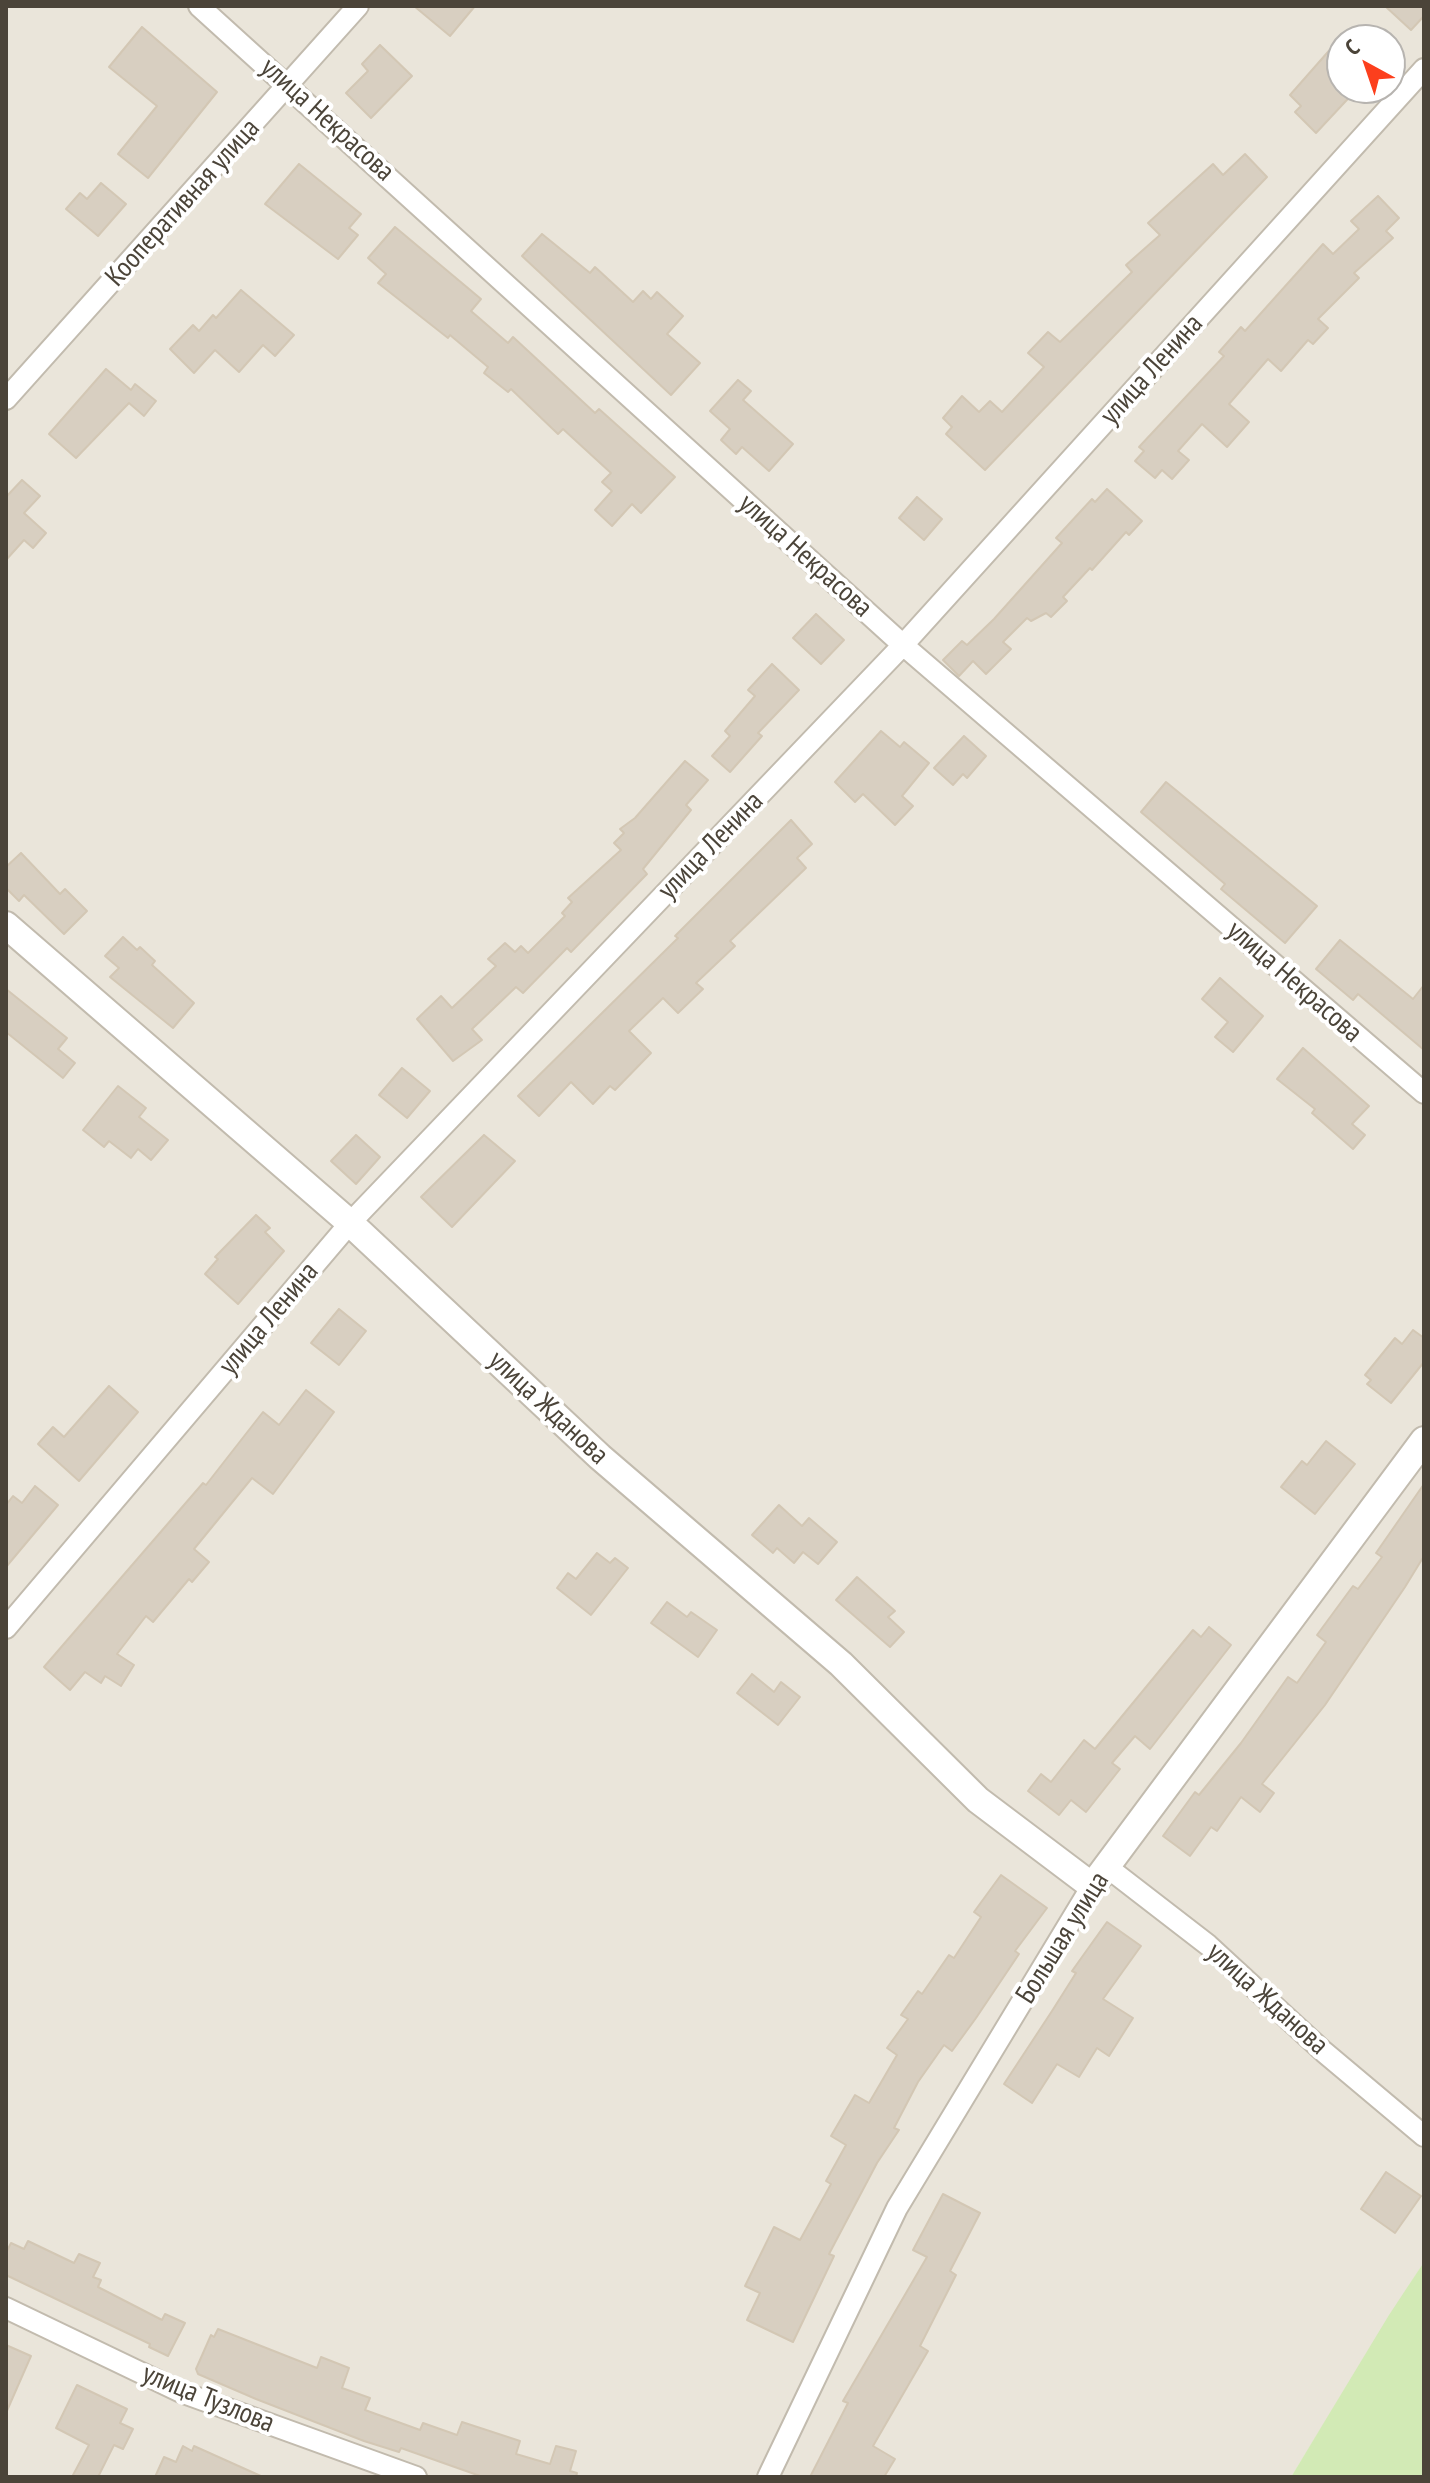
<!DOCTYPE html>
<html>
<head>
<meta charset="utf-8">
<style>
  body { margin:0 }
  #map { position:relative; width:1430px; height:2483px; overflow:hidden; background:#f6f3ec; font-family:"PT Sans Narrow",sans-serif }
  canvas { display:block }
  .frame { position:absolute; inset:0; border:8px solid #4b4439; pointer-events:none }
  .north { position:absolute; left:1326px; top:24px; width:80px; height:80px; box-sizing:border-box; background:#fff; border:2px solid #b7b4b0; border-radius:50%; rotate:320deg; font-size:22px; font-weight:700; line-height:32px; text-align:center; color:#4b4439 }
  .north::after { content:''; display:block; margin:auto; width:28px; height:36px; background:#fc3f1d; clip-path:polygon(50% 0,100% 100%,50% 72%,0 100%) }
</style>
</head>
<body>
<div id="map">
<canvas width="1430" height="2483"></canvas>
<div class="frame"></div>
<div class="north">С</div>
</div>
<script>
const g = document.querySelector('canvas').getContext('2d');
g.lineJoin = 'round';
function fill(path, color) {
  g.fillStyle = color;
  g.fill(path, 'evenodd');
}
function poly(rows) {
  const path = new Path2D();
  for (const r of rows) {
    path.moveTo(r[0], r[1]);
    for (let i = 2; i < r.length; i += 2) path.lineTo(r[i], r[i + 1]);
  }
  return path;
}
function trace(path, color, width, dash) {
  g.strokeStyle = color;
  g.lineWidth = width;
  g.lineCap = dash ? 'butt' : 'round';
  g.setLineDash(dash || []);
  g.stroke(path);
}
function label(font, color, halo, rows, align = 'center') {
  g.font = font + ' "PT Sans Narrow",sans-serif';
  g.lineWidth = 8;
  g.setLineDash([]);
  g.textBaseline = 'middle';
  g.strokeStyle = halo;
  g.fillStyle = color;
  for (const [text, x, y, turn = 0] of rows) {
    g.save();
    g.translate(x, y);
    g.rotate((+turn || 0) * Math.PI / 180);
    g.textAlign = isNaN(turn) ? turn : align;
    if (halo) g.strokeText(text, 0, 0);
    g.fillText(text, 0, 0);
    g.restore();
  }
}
const residential = poly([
  [6,6,1424,6,1424,2262,1291,2477,6,2477],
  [1342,40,1390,40,1390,88,1342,88]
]);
const green = poly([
  [1424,2262,1424,2477,1291,2477,1389,2315]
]);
const building = poly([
  [414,6,475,6,450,36,414,6],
  [1385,6,1424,6,1424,16,1411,30,1385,6],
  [142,27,217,92,148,178,118,154,157,106,109,67,142,27],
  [1342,36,1342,88,1358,88,1316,133,1295,112,1301,106,1290,95,1342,36],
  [380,45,412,76,371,118,346,93,368,71,362,64,380,45],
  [1245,154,1267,177,985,470,946,434,952,427,943,418,962,396,979,412,990,401,1002,412,1044,367,1028,353,1048,332,1060,342,1132,272,1126,265,1160,235,1148,223,1213,164,1223,175,1245,154],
  [299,164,361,214,349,228,358,235,338,259,265,204,299,164],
  [101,183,126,204,98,236,66,209,80,193,87,199,101,183],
  [1378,196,1399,218,1386,231,1393,238,1354,273,1359,278,1318,319,1328,328,1313,344,1308,340,1281,371,1268,359,1229,404,1249,422,1227,447,1202,424,1178,451,1189,460,1172,479,1162,470,1155,478,1135,461,1144,451,1139,447,1224,356,1219,352,1241,327,1245,331,1323,244,1333,254,1359,229,1351,221,1378,196],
  [395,227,481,299,471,311,508,343,513,337,595,413,599,409,675,477,641,513,632,504,612,526,595,510,612,491,602,482,611,473,563,429,558,434,511,389,508,392,484,373,488,367,450,335,448,338,378,283,386,274,368,258,395,227],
  [542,234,590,273,595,267,633,302,643,291,651,299,657,292,683,316,667,334,700,363,671,395,522,256,542,234],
  [241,290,294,335,275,356,263,345,239,372,215,350,194,373,170,349,193,325,199,331,213,315,216,318,241,290],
  [106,369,131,390,135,384,156,401,144,416,129,403,76,458,49,434,106,369],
  [738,380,751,391,743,400,793,444,769,471,742,447,736,454,721,440,730,429,710,411,738,380],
  [22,480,40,496,24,513,46,533,33,548,24,540,6,560,6,497,22,480],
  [1107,489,1142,521,1129,535,1126,532,1092,570,1090,568,1063,597,1067,601,1051,617,1046,613,1031,621,1027,618,1003,642,1011,649,986,674,973,661,959,676,943,660,962,641,967,645,994,619,1062,543,1056,538,1092,499,1095,502,1107,489],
  [917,497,942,519,924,540,899,518,917,497],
  [816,614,844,640,821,664,793,638,816,614],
  [772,664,799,690,758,733,762,736,730,772,712,756,730,736,725,731,755,696,748,690,772,664],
  [881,731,900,747,904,742,929,763,902,796,913,806,895,825,863,794,855,802,835,782,881,731],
  [964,736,986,756,967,778,963,774,953,785,934,768,964,736],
  [685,761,708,780,686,805,691,810,643,869,647,874,571,952,567,948,523,993,516,987,472,1029,482,1040,453,1061,417,1019,441,996,452,1008,496,966,488,959,505,943,515,952,521,946,528,953,565,916,562,913,572,902,568,898,621,850,614,843,624,833,620,829,635,818,685,761],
  [1166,782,1317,906,1285,943,1221,889,1225,884,1141,812,1166,782],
  [791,820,812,844,797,858,806,868,730,941,735,946,696,983,703,989,678,1013,663,998,629,1031,651,1053,615,1090,610,1086,593,1104,571,1082,539,1116,518,1096,678,938,675,936,791,820],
  [21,853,60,894,65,889,87,911,64,934,24,895,19,901,6,888,6,867,21,853],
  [123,937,137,950,140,947,155,961,152,965,194,1003,173,1028,110,977,119,968,105,956,123,937],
  [1340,940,1413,999,1424,985,1424,1050,1358,994,1353,1000,1316,969,1340,940],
  [1220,978,1263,1016,1233,1052,1215,1037,1228,1022,1202,999,1220,978],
  [6,989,67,1038,58,1049,75,1063,63,1078,6,1032,6,989],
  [1303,1048,1369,1106,1352,1124,1365,1135,1353,1149,1312,1113,1315,1109,1277,1079,1303,1048],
  [402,1068,430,1091,407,1118,379,1095,402,1068],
  [118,1086,146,1108,139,1117,168,1140,151,1160,138,1149,131,1158,109,1141,104,1147,83,1130,118,1086],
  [356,1135,380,1157,356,1184,331,1161,356,1135],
  [484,1135,515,1161,452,1227,421,1197,484,1135],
  [256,1215,270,1228,265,1232,284,1251,238,1304,205,1274,218,1259,215,1257,256,1215],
  [339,1309,366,1331,339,1365,311,1343,339,1309],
  [1413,1330,1424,1338,1424,1362,1391,1403,1367,1384,1371,1380,1365,1375,1395,1338,1402,1344,1413,1330],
  [109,1386,138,1412,79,1481,38,1444,53,1427,64,1437,109,1386],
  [306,1390,334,1412,273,1494,252,1478,194,1549,209,1562,192,1582,189,1579,153,1622,146,1616,117,1654,134,1665,121,1686,105,1676,101,1683,85,1672,70,1690,44,1667,203,1483,206,1485,263,1412,279,1425,306,1390],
  [1326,1441,1355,1464,1315,1514,1281,1487,1302,1461,1307,1465,1326,1441],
  [1424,1484,1424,1556,1405,1587,1325,1705,1262,1784,1274,1793,1260,1812,1241,1797,1217,1831,1211,1827,1190,1856,1163,1836,1195,1792,1199,1795,1241,1743,1288,1677,1297,1683,1326,1642,1317,1635,1353,1586,1358,1589,1382,1557,1376,1553,1424,1484],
  [35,1486,58,1505,6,1567,6,1505,13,1496,22,1503,35,1486],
  [779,1505,802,1526,809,1518,837,1542,818,1564,803,1552,794,1563,777,1548,773,1553,752,1535,779,1505],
  [597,1553,610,1563,615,1558,628,1568,591,1615,557,1588,568,1573,576,1579,597,1553],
  [857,1577,895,1611,888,1617,904,1632,890,1647,836,1600,857,1577],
  [667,1602,687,1617,691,1612,717,1630,698,1657,651,1623,667,1602],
  [1209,1627,1231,1645,1150,1749,1135,1736,1112,1763,1120,1769,1086,1812,1071,1800,1059,1815,1028,1791,1041,1774,1051,1782,1084,1740,1095,1749,1193,1630,1201,1637,1209,1627],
  [752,1674,774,1692,781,1682,800,1697,778,1725,737,1693,752,1674],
  [1001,1875,1047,1908,1015,1951,1019,1954,976,2018,952,2051,944,2045,918,2082,894,2128,899,2130,877,2163,829,2254,834,2256,793,2342,747,2320,760,2293,745,2286,774,2227,800,2240,831,2184,826,2181,846,2145,831,2136,855,2095,869,2103,897,2055,887,2048,908,2019,901,2015,918,1991,922,1994,949,1955,954,1958,981,1917,974,1912,1001,1875],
  [1107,1922,1141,1946,1103,1999,1133,2018,1109,2056,1097,2048,1079,2077,1057,2064,1032,2103,1004,2084,1052,2011,1076,1973,1072,1971,1107,1922],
  [1386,2172,1421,2196,1395,2233,1361,2209,1386,2172],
  [943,2194,980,2213,950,2271,956,2275,920,2346,928,2351,873,2446,895,2459,884,2477,810,2477,848,2403,843,2401,927,2257,913,2250,943,2194],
  [28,2241,74,2263,79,2254,100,2263,93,2277,101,2280,98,2287,162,2320,165,2314,185,2323,168,2356,149,2347,150,2344,6,2275,6,2253,11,2243,24,2249,28,2241],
  [218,2329,317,2368,321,2357,349,2368,342,2388,370,2398,365,2410,420,2430,423,2423,457,2435,462,2422,520,2441,516,2454,550,2464,556,2446,576,2451,570,2471,577,2473,576,2477,483,2477,401,2448,399,2452,364,2441,256,2399,198,2374,196,2369,211,2335,214,2337,218,2329],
  [6,2345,31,2356,6,2413,6,2345],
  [77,2385,127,2409,120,2423,133,2429,123,2449,114,2445,98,2477,72,2477,89,2445,56,2428,77,2385],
  [183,2446,192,2451,194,2446,263,2477,155,2477,164,2457,176,2462,183,2446]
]);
const minor = poly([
  [199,6,903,645,1424,1093],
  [6,399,358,6],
  [6,1628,350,1223,903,645,1424,69],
  [1107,1867,1208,1945,1324,2052,1424,2136],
  [6,2308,181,2392,416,2477],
  [768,2477,897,2208,1092,1886]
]);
const tertiary = poly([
  [6,925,350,1223,600,1457,841,1664,978,1800,1092,1886,1424,1440]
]);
const streetNames = [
  ["улица Некрасова",327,120,42],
  ["Кооперативная улица",183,203,-48],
  ["улица Ленина",1152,370,-48],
  ["улица Некрасова",805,556,42],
  ["улица Ленина",711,846,-46],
  ["улица Некрасова",1294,982,41],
  ["улица Ленина",269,1319,-50],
  ["улица Жданова",548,1408,43],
  ["Большая улица",1063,1938,-58],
  ["улица Жданова",1267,1999,42],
  ["улица Тузлова",208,2399,22]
];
fill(residential, '#eae5da');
fill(green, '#d2eab5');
fill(building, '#d8cfc1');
trace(building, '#d3c7b4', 2);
trace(minor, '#c2bbae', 24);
trace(tertiary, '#c2bbae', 30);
trace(minor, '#fff', 20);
trace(tertiary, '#fff', 26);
label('28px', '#4b4439', '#fff', streetNames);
</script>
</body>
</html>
